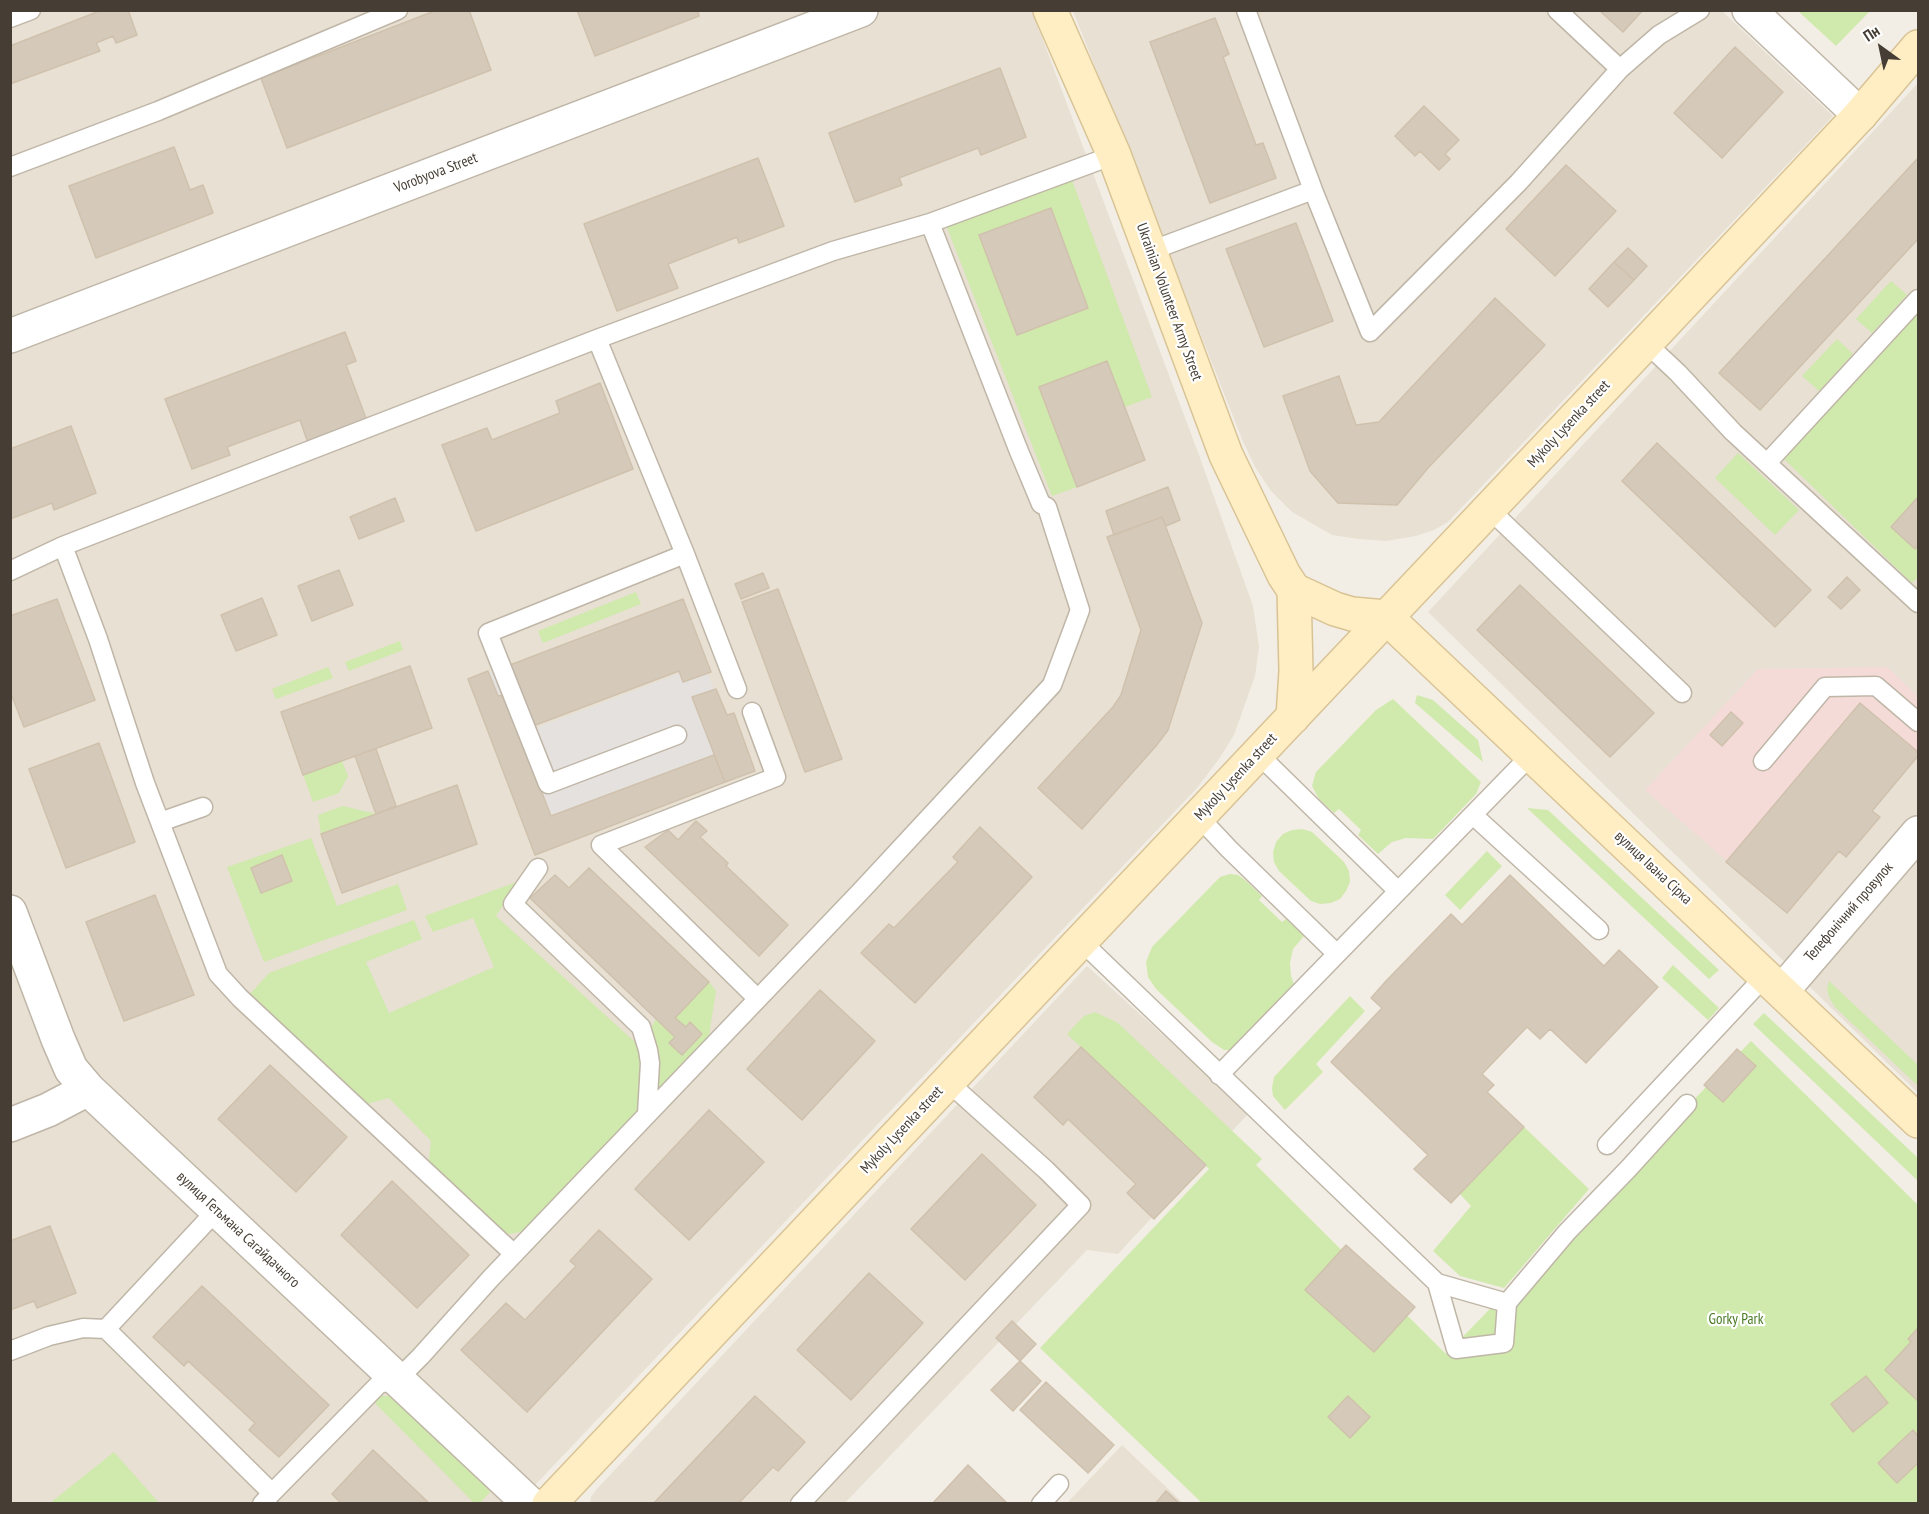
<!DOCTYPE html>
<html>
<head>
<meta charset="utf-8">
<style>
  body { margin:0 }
  #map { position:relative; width:1929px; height:1514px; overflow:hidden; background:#f3eee5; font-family:"PT Sans Narrow",sans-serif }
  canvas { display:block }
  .frame { position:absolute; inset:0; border:12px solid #463e34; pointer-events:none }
  .north { position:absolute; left:1851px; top:18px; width:60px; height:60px; -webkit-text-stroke:4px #fff; paint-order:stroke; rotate:327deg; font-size:16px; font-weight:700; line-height:24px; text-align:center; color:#463e34 }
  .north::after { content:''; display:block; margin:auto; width:21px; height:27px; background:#463e34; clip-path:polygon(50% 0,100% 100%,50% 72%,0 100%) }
</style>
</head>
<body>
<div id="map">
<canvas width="1929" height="1514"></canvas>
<div class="frame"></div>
<div class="north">Пн</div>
</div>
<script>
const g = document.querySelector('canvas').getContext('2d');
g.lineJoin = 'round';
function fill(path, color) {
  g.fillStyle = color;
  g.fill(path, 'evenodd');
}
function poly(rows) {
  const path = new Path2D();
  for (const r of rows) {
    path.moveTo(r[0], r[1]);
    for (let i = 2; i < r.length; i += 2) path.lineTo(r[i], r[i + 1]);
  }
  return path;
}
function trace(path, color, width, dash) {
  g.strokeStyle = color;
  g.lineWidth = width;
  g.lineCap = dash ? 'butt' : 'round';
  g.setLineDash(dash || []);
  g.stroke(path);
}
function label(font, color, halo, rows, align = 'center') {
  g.font = font + ' "PT Sans Narrow",sans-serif';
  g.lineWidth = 4.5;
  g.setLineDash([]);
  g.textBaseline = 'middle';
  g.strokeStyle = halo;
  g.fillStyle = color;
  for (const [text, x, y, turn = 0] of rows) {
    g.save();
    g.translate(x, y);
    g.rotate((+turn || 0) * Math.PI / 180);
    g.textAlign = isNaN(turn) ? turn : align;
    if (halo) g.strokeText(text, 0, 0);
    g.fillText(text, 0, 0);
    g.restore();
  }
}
const residential = poly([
  [10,11,1032,11,1199,455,1253,606,1259,647,1255,676,1234,735,1219,759,1197,788,518,1503,11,1503],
  [1073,11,1722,11,1833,116,1448,522,1434,530,1416,536,1386,541,1358,539,1332,535,1292,512,1271,491,1255,467,1242,439],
  [1918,83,1918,1093,1428,612],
  [1087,966,1249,1113,1118,1254,1087,1250,845,1503,590,1504,591,1497,595,1491],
  [1122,1445,1183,1503,1066,1504]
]);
const medical = poly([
  [1887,667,1918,696,1918,756,1872,811,1880,817,1846,857,1839,851,1787,913,1645,790,1758,669]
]);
const green = poly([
  [1798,11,1870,11,1836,46],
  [1072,180,1152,397,1125,407,1106,361,1039,387,1077,487,1052,496,946,225],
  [1891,281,1907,295,1872,333,1856,319],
  [1918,312,1918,577,1912,583,1782,457],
  [1837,339,1853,354,1819,391,1802,376],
  [1738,453,1799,510,1775,535,1715,478],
  [636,592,641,604,543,643,538,631],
  [400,641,403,650,349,671,345,662],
  [328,667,333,678,276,699,272,689],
  [1417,695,1433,700,1478,740,1483,762,1415,703],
  [1393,699,1481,782,1476,794,1433,839,1406,838,1392,842,1378,854,1358,835,1361,830,1339,809,1334,813,1319,799,1312,786,1316,772,1376,710],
  [342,761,348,776,339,793,313,802,303,775],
  [343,806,376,814,321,834,318,815],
  [1527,808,1548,810,1719,970,1709,979],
  [1302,829,1312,832,1344,862,1349,871,1350,882,1346,891,1340,899,1331,903,1320,904,1311,901,1279,871,1274,862,1273,852,1276,842,1283,834,1292,830],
  [311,838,337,906,398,884,407,910,264,962,227,867],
  [1487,851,1502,866,1460,910,1445,895],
  [1230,874,1238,875,1246,881,1262,896,1259,900,1282,922,1286,919,1304,936,1293,949,1290,963,1291,976,1295,987,1235,1050,1224,1050,1212,1042,1156,989,1148,977,1146,962,1152,947,1220,877],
  [519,881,496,916,636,1043,642,1054,639,1112,524,1231,510,1234,501,1232,428,1166,431,1141,389,1098,363,1105,249,995,269,973,414,920,422,939,366,962,389,1013,494,967,473,918,433,932,425,916],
  [1673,965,1719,1008,1708,1020,1662,978],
  [1829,981,1918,1065,1918,1086,1835,1007,1829,997,1827,989],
  [709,982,716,991,708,1041,657,1094,659,1060,651,1028,656,1019,675,1037,670,1043,682,1055,702,1034,690,1022,686,1027,675,1018],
  [1350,996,1365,1011,1316,1064,1323,1072,1285,1110,1273,1096,1272,1088,1274,1077],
  [1095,1012,1118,1023,1262,1159,1256,1165,1446,1354,1751,1041,1918,1205,1918,1503,1202,1503,1040,1348,1209,1169,1067,1034,1084,1016],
  [1764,1013,1918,1158,1918,1181,1753,1024],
  [1524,1127,1589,1189,1504,1288,1460,1276,1433,1251,1471,1206,1460,1194],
  [380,1396,391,1396,483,1482,490,1492,480,1503,474,1503,372,1400],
  [114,1452,159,1503,50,1503]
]);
const parking = poly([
  [704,664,746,770,537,850,471,677,507,666,531,730]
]);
const building = poly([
  [102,10,128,10,137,35,116,43,113,36,96,43,100,51,10,84,10,46,102,10],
  [437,10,469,10,491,70,287,148,261,78,437,10],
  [577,10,698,10,699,16,595,56,577,10],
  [1599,10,1643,10,1623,32,1599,10],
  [1215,18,1229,54,1223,57,1256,145,1263,143,1276,178,1210,203,1150,42,1215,18],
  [1735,47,1783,92,1722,158,1674,113,1735,47],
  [1000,68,1026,137,981,155,978,148,904,176,899,178,902,185,855,202,829,133,1000,68],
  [1424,106,1459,140,1445,154,1450,159,1439,170,1420,151,1415,156,1395,136,1424,106],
  [174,147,190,190,203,185,213,213,96,258,69,186,174,147],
  [758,158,784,226,739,243,737,237,668,264,678,288,617,311,584,224,758,158],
  [1918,158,1918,239,1760,410,1719,373,1918,158],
  [1566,165,1616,211,1555,276,1506,229,1566,165],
  [1051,208,1088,308,1017,335,979,235,1051,208],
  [1296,223,1333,321,1264,347,1226,249,1296,223],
  [1628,248,1647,266,1634,280,1614,262,1628,248],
  [1614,262,1634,280,1608,307,1589,289,1614,262],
  [1495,298,1545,345,1428,468,1397,505,1338,503,1310,471,1283,396,1339,376,1356,425,1379,422,1495,298],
  [345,332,356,361,346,365,367,421,308,443,300,420,227,447,230,455,192,469,165,399,345,332],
  [1107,361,1145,460,1077,487,1039,387,1107,361],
  [600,383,633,469,476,531,442,445,487,428,492,440,560,413,556,401,600,383],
  [71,426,96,493,54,510,52,503,10,519,10,449,71,426],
  [1657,443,1811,590,1775,627,1622,481,1657,443],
  [1168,487,1180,520,1166,526,1162,517,1114,535,1106,511,1168,487],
  [1918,497,1918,545,1915,549,1891,527,1918,497],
  [395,498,404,521,359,539,350,517,395,498],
  [1162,517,1202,623,1168,730,1156,746,1082,829,1038,788,1113,707,1121,695,1141,630,1107,537,1162,517],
  [339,570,353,605,312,621,298,586,339,570],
  [763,573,769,588,741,599,735,584,763,573],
  [1847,577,1860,590,1841,609,1828,597,1847,577],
  [1520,585,1654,713,1610,757,1477,630,1520,585],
  [778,589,842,759,805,772,742,602,778,589],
  [262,598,277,635,236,651,221,615,262,598],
  [57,599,95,700,24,727,10,691,10,616,57,599],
  [683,599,711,672,683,682,679,671,533,726,510,665,683,599],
  [410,666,432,728,303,775,281,712,410,666],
  [488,671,498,696,504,695,551,816,714,755,725,782,535,855,468,679,488,671],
  [716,689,727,715,734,713,755,771,725,782,692,697,716,689],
  [1860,703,1918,752,1918,756,1872,811,1880,817,1846,857,1839,851,1787,913,1726,862,1860,703],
  [1731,712,1743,723,1722,746,1710,735,1731,712],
  [99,743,135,842,66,868,29,769,99,743],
  [376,749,396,806,376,814,355,756,376,749],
  [457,785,477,844,342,893,321,834,457,785],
  [696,821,707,831,700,837,728,863,726,866,788,925,759,956,645,847,668,830,678,840,696,821],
  [980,827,1032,877,915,1003,861,953,889,924,894,928,955,865,958,862,953,857,980,827],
  [282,855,292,881,261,893,251,868,282,855],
  [589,868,709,982,675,1018,686,1027,690,1022,702,1034,682,1055,669,1043,675,1037,530,898,555,875,569,888,589,868],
  [1510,875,1604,966,1619,950,1658,987,1586,1063,1550,1029,1540,1039,1527,1027,1482,1074,1494,1085,1487,1092,1524,1127,1451,1203,1414,1169,1428,1155,1331,1062,1382,1008,1371,998,1386,981,1451,914,1462,925,1510,875],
  [155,895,194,995,124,1021,86,922,155,895],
  [820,990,875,1041,802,1120,747,1069,820,990],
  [1081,1047,1206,1165,1154,1219,1127,1193,1136,1184,1068,1119,1063,1125,1034,1097,1081,1047],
  [1737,1049,1756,1066,1723,1102,1704,1085,1737,1049],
  [270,1065,347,1137,296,1192,218,1119,270,1065],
  [709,1110,764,1162,689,1240,635,1189,709,1110],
  [982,1154,1036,1205,965,1280,911,1229,982,1154],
  [392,1181,469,1255,417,1308,341,1235,392,1181],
  [50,1226,76,1293,37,1308,34,1301,10,1310,10,1241,50,1226],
  [599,1230,652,1279,527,1412,461,1350,506,1303,525,1320,576,1266,570,1261,599,1230],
  [1346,1245,1415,1307,1374,1352,1305,1290,1346,1245],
  [869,1273,923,1323,851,1400,797,1350,869,1273],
  [202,1286,329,1405,279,1457,249,1430,255,1423,188,1361,184,1366,153,1337,202,1286],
  [1012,1321,1036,1344,1020,1361,996,1338,1012,1321],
  [1918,1328,1918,1401,1885,1370,1911,1342,1908,1339,1918,1328],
  [1020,1361,1041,1381,1013,1411,991,1390,1020,1361],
  [1866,1376,1888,1403,1853,1432,1831,1404,1866,1376],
  [1046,1382,1114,1445,1088,1473,1020,1410,1046,1382],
  [755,1396,805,1442,778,1471,773,1467,738,1504,653,1504,755,1396],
  [1348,1396,1370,1417,1350,1438,1328,1417,1348,1396],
  [1913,1430,1918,1436,1918,1463,1897,1483,1878,1463,1913,1430],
  [373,1450,430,1504,342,1504,332,1494,373,1450],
  [968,1465,1008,1504,932,1504,968,1465],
  [1166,1491,1180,1504,1155,1504,1166,1491]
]);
const lane = poly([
  [1246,10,1313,190,1370,332,1519,182,1620,69,1557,10],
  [10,18,31,10],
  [1620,69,1659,35,1700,10],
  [10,167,158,111,398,10],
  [930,223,1114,155],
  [1150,251,1313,190],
  [597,339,685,554,737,689],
  [1646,343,1678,373,1733,432,1918,603],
  [1767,463,1918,299],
  [1489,509,1682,693],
  [10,571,63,546],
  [752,712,776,777,601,845,757,998],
  [677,735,548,784,488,633,685,554],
  [1258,754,1398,891],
  [1763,761,1825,687,1876,686,1918,722],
  [1473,815,1599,930],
  [1198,816,1229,849,1337,954],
  [160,822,203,807],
  [538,868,513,904,641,1027,648,1050,650,1063,647,1114],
  [1081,941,1437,1283,1507,1303,1504,1343,1456,1349,1437,1283],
  [1219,1075,1532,754],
  [1607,1145,1766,975],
  [1507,1303,1567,1232,1629,1168,1687,1104],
  [106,1329,216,1211],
  [10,1351,49,1336,83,1328,106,1329,272,1493,262,1504],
  [272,1493,379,1384,398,1379,421,1356,491,1278,861,891,1052,685,1080,610,1047,507,1041,504,1018,449,930,223,833,251,597,339,63,546,98,639,145,783,218,974,240,998,514,1254],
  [800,1504,1081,1205,1046,1170,948,1082],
  [1041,1504,1059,1484]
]);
const street = poly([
  [1749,10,1860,115],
  [10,336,861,10],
  [10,912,58,1039,71,1069,88,1089,530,1504],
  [1782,991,1918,833],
  [10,1125,48,1110,88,1089]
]);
const secondary = poly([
  [1050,10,1114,155,1226,455,1284,575,1294,590,1335,609,1352,614,1386,617,1918,1121],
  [1293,717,1296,671,1294,590],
  [549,1504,1659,329,1860,115,1918,47]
]);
const streetNames = [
  ["Vorobyova Street",436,173,-21],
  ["Ukrainian Volunteer Army Street",1169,302,70],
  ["Mykoly Lysenka street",1569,424,-47],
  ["Mykoly Lysenka street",1236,777,-47],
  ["вулиця Івана Сірка",1653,868,43],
  ["Телефонічний провулок",1849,912,-49],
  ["Mykoly Lysenka street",902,1130,-47],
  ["вулиця Гетьмана Сагайдачного",238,1230,43]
];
const parkNames = [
  ["Gorky Park",1736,1320]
];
fill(residential, '#e7e0d3');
fill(medical, '#f5dbd8');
fill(green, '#d0e9ac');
fill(parking, '#e4e1de');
fill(building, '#d5caba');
trace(building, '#d0c1ad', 1.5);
trace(lane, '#bfb6a7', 21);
trace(street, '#bfb6a7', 36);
trace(secondary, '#d8c395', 36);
trace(lane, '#fff', 18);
trace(street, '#fff', 33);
trace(secondary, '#ffeec3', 33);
label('15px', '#463e34', '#fff', streetNames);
label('15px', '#497a25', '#fff', parkNames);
</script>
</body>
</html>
